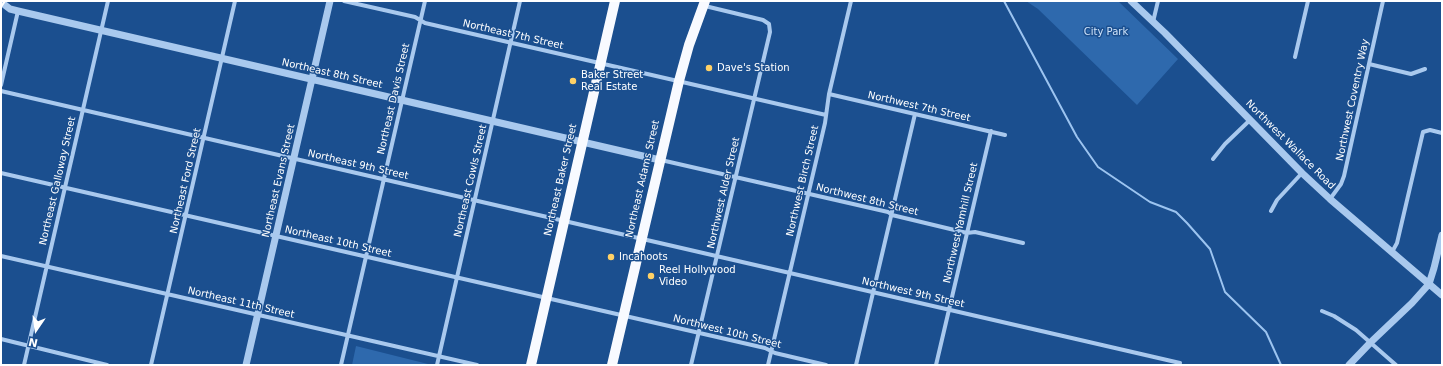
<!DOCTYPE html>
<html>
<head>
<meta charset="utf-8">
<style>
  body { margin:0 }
  #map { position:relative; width:1443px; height:366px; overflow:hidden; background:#1b4f8f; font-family:"DejaVu Sans",sans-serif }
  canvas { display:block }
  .frame { position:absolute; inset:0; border:2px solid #fff; pointer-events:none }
  .north { position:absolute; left:16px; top:310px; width:40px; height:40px; -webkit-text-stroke:3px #1b4f8f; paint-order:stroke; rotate:193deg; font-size:11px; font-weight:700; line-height:16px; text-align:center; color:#fff }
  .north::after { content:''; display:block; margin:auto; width:14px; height:18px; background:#fff; clip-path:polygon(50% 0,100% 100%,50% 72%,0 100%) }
</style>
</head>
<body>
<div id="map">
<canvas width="1443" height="366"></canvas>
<div class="frame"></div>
<div class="north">N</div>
</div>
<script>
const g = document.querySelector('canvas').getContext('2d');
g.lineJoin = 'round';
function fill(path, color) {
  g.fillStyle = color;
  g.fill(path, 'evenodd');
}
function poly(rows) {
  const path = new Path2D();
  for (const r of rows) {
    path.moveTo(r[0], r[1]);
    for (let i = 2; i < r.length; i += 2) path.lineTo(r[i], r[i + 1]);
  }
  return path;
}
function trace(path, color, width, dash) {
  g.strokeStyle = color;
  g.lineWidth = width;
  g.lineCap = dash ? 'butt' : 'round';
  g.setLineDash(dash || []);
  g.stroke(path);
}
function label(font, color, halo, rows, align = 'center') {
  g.font = font + ' "DejaVu Sans",sans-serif';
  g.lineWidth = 3;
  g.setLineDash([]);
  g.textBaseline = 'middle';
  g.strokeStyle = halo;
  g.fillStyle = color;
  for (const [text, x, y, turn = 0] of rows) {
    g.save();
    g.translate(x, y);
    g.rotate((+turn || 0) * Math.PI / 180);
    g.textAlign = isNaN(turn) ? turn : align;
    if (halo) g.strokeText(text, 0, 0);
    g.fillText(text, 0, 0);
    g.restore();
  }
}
const green = poly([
  [1026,1,1118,1,1178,59,1137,105,1038,9],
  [356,346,428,364,428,365,352,365]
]);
const stream = poly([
  [1004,1,1077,137,1098,167,1150,202,1176,212,1187,223,1210,249,1225,292,1266,332,1281,365]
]);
const minor = poly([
  [344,1,415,17,425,23,826,115],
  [1153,22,1158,1],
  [1295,57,1308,1],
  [1369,64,1411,74,1425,69],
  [1,85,18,11],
  [1,91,1180,363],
  [829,94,1005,135],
  [1213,159,1225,144,1250,120],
  [661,160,888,212,892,215,967,233,975,232,1023,243],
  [1,173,765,348,775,353,826,365],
  [1330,199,1341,184,1344,176,1383,1],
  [1271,211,1277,200,1302,173],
  [1392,252,1397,243,1423,132,1430,130,1442,133],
  [1,256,477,365],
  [1322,311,1334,316,1356,330,1396,365],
  [1,339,107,365],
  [24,365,108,1],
  [151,365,235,1],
  [341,365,425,1],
  [437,365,520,1],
  [691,365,770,32,769,24,763,20,705,6],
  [768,365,825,123,829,94,851,1],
  [856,365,915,114],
  [936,365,991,131]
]);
const tertiary = poly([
  [1131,1,1165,33,1302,173,1330,199,1442,295],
  [1,2,10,9,18,11,660,160],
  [246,365,330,1],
  [1349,365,1371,342,1412,303,1429,284,1434,268,1442,235]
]);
const trunk = poly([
  [531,365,615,1],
  [612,365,679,81,689,45,705,1]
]);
const rail = poly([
  [1,7,5,1]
]);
const markers = [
  [709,68,4,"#ffd166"],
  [573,81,4,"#ffd166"],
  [611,257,4,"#ffd166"],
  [651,276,4,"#ffd166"]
];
const parkNames = [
  ["City Park",1106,32]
];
const streetNames = [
  ["Northeast 7th Street",513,35,13],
  ["Northeast 8th Street",332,74,13],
  ["Northeast Davis Street",394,99,-77],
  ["Northwest Coventry Way",1353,100,-78],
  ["Northwest 7th Street",919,107,13],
  ["Northwest Wallace Road",1290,145,45],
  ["Northeast 9th Street",358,165,13],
  ["Northeast Adams Street",643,179,-77],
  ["Northeast Baker Street",561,180,-77],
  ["Northeast Galloway Street",58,181,-77],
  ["Northeast Ford Street",186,181,-77],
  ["Northeast Evans Street",279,181,-77],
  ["Northeast Cowls Street",471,181,-77],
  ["Northwest Birch Street",803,181,-77],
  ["Northwest Alder Street",724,193,-77],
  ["Northwest 8th Street",867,200,14],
  ["Northwest Yamhill Street",961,223,-77],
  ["Northeast 10th Street",338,242,13],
  ["Northwest 9th Street",913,293,13],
  ["Northeast 11th Street",241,303,13],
  ["Northwest 10th Street",727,332,14]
];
const poiNames = [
  ["Dave's Station",717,68],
  ["Baker Street",581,75],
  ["Real Estate",581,87],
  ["Incahoots",619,257],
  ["Reel Hollywood",659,270],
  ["Video",659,282]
];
fill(green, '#2e69ad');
trace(stream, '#9cc4f0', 2);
trace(minor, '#a9c9ee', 4);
trace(tertiary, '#a9c9ee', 7);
trace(trunk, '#f8faff', 10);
trace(rail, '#fff', 2, [7, 3]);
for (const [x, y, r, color] of markers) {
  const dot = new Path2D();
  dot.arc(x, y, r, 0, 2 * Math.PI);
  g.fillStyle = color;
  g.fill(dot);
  trace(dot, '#1b4f8f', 1.5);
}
label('10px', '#cfe3fa', '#1b4f8f', parkNames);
label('10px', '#fff', '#1b4f8f', streetNames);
label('10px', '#fff', '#1b4f8f', poiNames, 'left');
</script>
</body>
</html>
